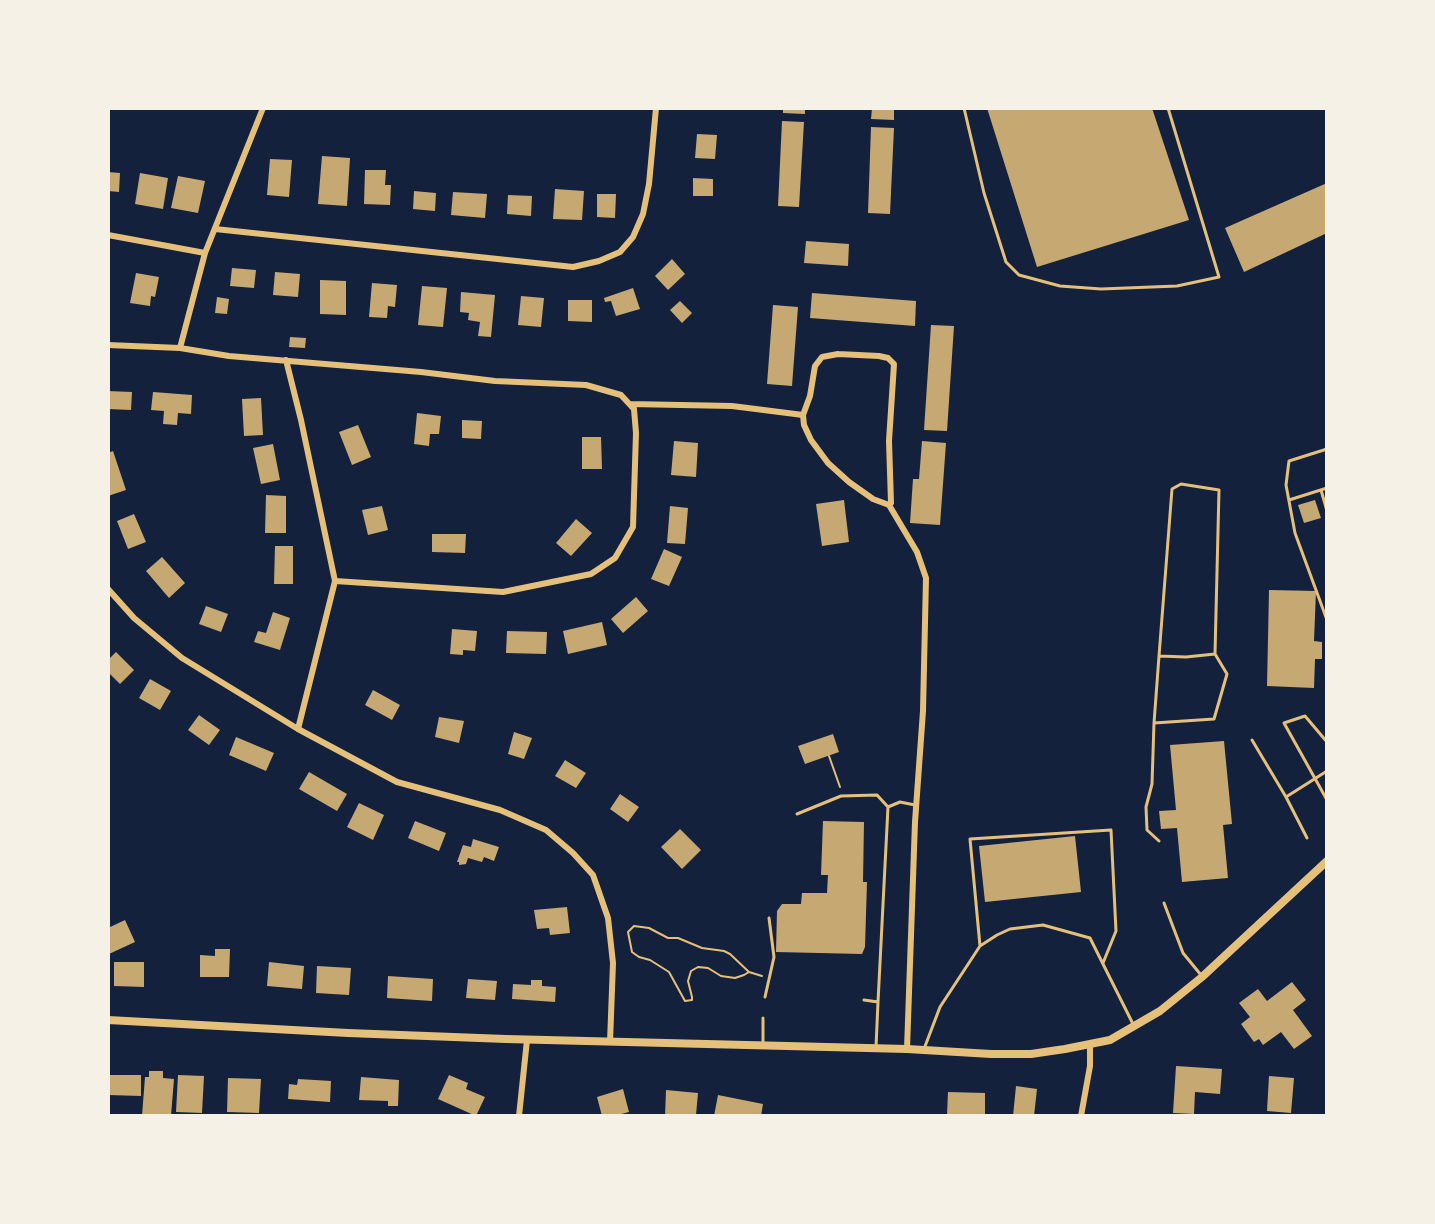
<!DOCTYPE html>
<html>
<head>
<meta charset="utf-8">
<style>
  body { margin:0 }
  #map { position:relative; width:1435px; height:1224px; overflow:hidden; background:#14213d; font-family:Mulish,sans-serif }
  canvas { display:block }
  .frame { position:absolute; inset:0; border:110px solid #f6f1e7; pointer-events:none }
</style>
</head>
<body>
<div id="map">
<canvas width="1435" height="1224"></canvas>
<div class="frame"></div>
</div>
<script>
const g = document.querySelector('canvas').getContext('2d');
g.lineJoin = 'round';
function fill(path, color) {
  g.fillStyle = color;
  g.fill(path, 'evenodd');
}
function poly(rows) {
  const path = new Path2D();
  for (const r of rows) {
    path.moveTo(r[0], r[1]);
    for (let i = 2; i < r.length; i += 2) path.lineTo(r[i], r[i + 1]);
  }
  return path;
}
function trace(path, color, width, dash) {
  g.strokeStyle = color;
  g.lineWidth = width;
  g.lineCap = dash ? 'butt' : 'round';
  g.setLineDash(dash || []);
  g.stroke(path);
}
const building = poly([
  [783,108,805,108,805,114,783,113],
  [872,108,894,108,894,120,871,119],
  [987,108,1152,108,1189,220,1037,267],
  [782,121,804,122,799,207,778,206],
  [871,127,894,128,890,214,868,213],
  [697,134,717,135,715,159,695,158],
  [322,156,350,158,347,206,318,204],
  [270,159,292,160,289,197,267,195],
  [365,170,386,170,385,185,391,185,390,205,364,204],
  [108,172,120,173,119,192,108,191],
  [140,173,168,178,163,209,135,204],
  [178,176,205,181,198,213,171,208],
  [693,178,713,179,713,196,693,196],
  [1327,183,1327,233,1244,272,1225,228],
  [555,189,584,191,582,220,553,219],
  [414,191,436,193,435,211,413,209],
  [453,192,487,194,485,218,451,215],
  [597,194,616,194,615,218,597,217],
  [508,195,532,196,531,216,507,214],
  [806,241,849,244,848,266,804,263],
  [672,259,685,274,668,290,655,276],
  [232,268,256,270,254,288,230,286],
  [275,272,300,274,298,297,273,295],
  [136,273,159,277,155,297,151,296,150,306,130,303],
  [320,280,346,281,346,315,320,314],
  [372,283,397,285,395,307,388,306,387,318,369,317],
  [422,286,447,288,443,327,418,325],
  [633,288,640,309,616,316,611,301,605,302,604,298],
  [461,292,495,295,491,337,478,336,480,322,468,320,469,313,460,312],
  [812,293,916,301,915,326,810,318],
  [521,296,544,298,541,327,518,325],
  [217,297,229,299,227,314,215,313],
  [568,300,592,300,592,322,568,321],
  [680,301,692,313,682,323,670,310],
  [773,305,798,307,792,386,767,384],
  [931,325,954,326,947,431,924,430],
  [290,337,306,338,305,348,289,347],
  [108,391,132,392,131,410,108,409],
  [153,392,192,395,191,414,178,413,177,425,163,424,164,411,151,410],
  [261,398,263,435,244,436,242,399],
  [417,413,441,416,439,434,430,434,429,446,414,444],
  [462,420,482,421,481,439,462,438],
  [358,425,371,457,352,465,339,432],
  [582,437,601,437,602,469,582,469],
  [674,441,698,443,696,477,671,475],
  [922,441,946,443,940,525,910,523,913,479,919,479],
  [273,444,280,480,261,484,253,448],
  [113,451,126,490,108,496,108,453],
  [266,495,286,496,286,533,265,533],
  [844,500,849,542,822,546,816,504],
  [1315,500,1321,518,1304,523,1298,505],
  [382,506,388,530,368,535,362,510],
  [670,506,688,508,685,544,667,543],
  [134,514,146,542,128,549,117,521],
  [576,519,592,533,571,556,556,543],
  [432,534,466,534,465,553,432,552],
  [275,546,293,546,293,584,274,584],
  [664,549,682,557,669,586,651,579],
  [162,557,185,583,169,598,146,571],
  [1269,590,1316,591,1314,641,1322,642,1322,659,1315,659,1314,688,1267,686],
  [636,597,648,611,623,633,611,619],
  [206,606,228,614,221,632,199,624],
  [273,612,290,618,280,650,254,642,258,631,266,633],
  [602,622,607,645,568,654,563,631],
  [452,629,477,631,475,651,463,650,463,655,450,654],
  [507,631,547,632,546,654,506,653],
  [116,652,134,670,120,684,108,672,108,660],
  [150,679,171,691,160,710,139,698],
  [373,690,400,705,392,720,365,705],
  [199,715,220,730,209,745,188,730],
  [439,717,464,721,459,743,435,737],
  [514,732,532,738,524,759,508,754],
  [833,734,839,752,805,764,798,746],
  [236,737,274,753,266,771,229,755],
  [1224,741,1232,824,1223,825,1228,878,1182,882,1177,828,1161,829,1159,811,1176,810,1170,745],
  [565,760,586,773,576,788,555,776],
  [309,772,347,794,337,811,299,789],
  [620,794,639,807,628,822,610,809],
  [359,803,384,815,373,840,347,827],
  [415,821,446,833,439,851,408,838],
  [823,821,864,822,863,882,867,882,865,947,862,954,776,952,777,911,782,904,801,904,802,893,827,893,828,875,821,875],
  [680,829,701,850,682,869,661,847],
  [1075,836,1081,892,985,902,979,846],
  [473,839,499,847,494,861,484,857,482,862,468,858,466,864,459,865,459,862,457,862,463,845,471,847],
  [567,907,570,933,550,935,549,928,537,929,534,910],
  [125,920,135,942,109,954,108,928],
  [215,949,230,949,229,977,200,977,200,955,215,956],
  [114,962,144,962,144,987,114,986],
  [269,962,304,966,302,989,267,986],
  [317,966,351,968,349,995,316,993],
  [388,976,433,979,432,1001,387,998],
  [468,979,497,981,495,1000,466,998],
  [531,980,542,980,542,986,556,987,555,1002,512,999,513,984,531,985],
  [1292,982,1306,1000,1293,1010,1312,1036,1294,1049,1281,1032,1263,1045,1259,1039,1254,1042,1241,1024,1250,1017,1239,1003,1258,989,1267,1001],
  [1176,1066,1222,1069,1220,1094,1195,1092,1194,1114,1173,1113],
  [149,1071,163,1071,163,1078,174,1079,171,1116,142,1116,145,1077,149,1077],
  [108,1075,141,1075,141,1096,108,1095],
  [178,1075,204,1076,202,1113,176,1112],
  [449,1075,468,1083,466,1089,485,1097,476,1116,438,1099],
  [1269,1076,1294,1078,1291,1113,1267,1111],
  [361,1077,399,1080,398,1106,388,1106,388,1101,359,1100],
  [228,1078,261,1079,259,1113,227,1112],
  [298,1079,331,1081,330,1102,288,1099,289,1084,297,1085],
  [1016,1086,1037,1089,1034,1116,1013,1116],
  [623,1089,629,1112,614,1116,602,1116,597,1097],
  [666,1090,698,1093,696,1115,665,1116],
  [948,1092,985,1093,985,1115,947,1115],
  [718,1095,763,1104,761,1116,714,1116]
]);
const path = poly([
  [829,756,840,787],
  [749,972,744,975,735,978,721,976,708,968,698,967,691,971,688,981,692,997,692,1000,685,1001,669,972,650,960,639,957,632,952,628,932,634,926,649,928,668,938,678,938,702,948,724,951,730,954,749,972,762,976]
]);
const service = poly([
  [964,108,984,193,1006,262,1019,275,1060,286,1101,289,1177,286,1219,277,1168,108],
  [1327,449,1289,461,1286,485,1295,533,1327,620],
  [1321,490,1327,511],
  [1289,500,1327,488],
  [1154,723,1159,656,1172,489,1181,484,1219,490,1215,654,1186,657,1159,656],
  [1252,740,1286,797,1327,771],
  [1327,742,1305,716,1284,723,1327,800],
  [1286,797,1307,838],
  [888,807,900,802,915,805],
  [797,814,841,796,877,795,888,807,878,1002],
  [1159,841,1147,830,1146,807,1152,784,1154,723,1214,719,1227,674,1215,654],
  [1164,903,1183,953,1201,975],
  [980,946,970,839,1111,830,1116,931,1103,963],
  [765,997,774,957,769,918],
  [864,1000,878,1002,876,1047],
  [763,1018,763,1044],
  [924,1049,940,1007,980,946,997,935,1010,929,1043,925,1090,938,1134,1026]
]);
const minor = poly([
  [215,229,573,267,599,261,620,252,633,237,643,214,649,184,656,108],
  [108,235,205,253],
  [108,345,180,348,229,356,421,372,495,381,586,385,621,395,634,409,636,433,633,527,615,558,591,574,503,592,335,581],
  [180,348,205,253,263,108],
  [838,354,879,356,888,358,894,364,889,441,891,503,889,505,873,499,849,482,828,463,811,440,804,425,803,415,810,396,815,366,822,357,838,354],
  [286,360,301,420,335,581,298,729],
  [630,404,732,406,803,415],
  [889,505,917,552,926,578,923,711,915,822,907,1049],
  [108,589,134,618,182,658,298,729,397,782,500,810,546,830,573,853,593,875,608,918,613,963,610,1042],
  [519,1116,527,1040],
  [1081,1116,1090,1066,1090,1046]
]);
const tertiary = poly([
  [108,1020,348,1033,506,1039,907,1049,991,1054,1031,1054,1065,1049,1110,1040,1160,1011,1202,977,1327,861]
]);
fill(building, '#c6a872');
trace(path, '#e5c07b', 2);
trace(service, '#e5c07b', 3);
trace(minor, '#e5c07b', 6);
trace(tertiary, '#e5c07b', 8);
</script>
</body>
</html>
